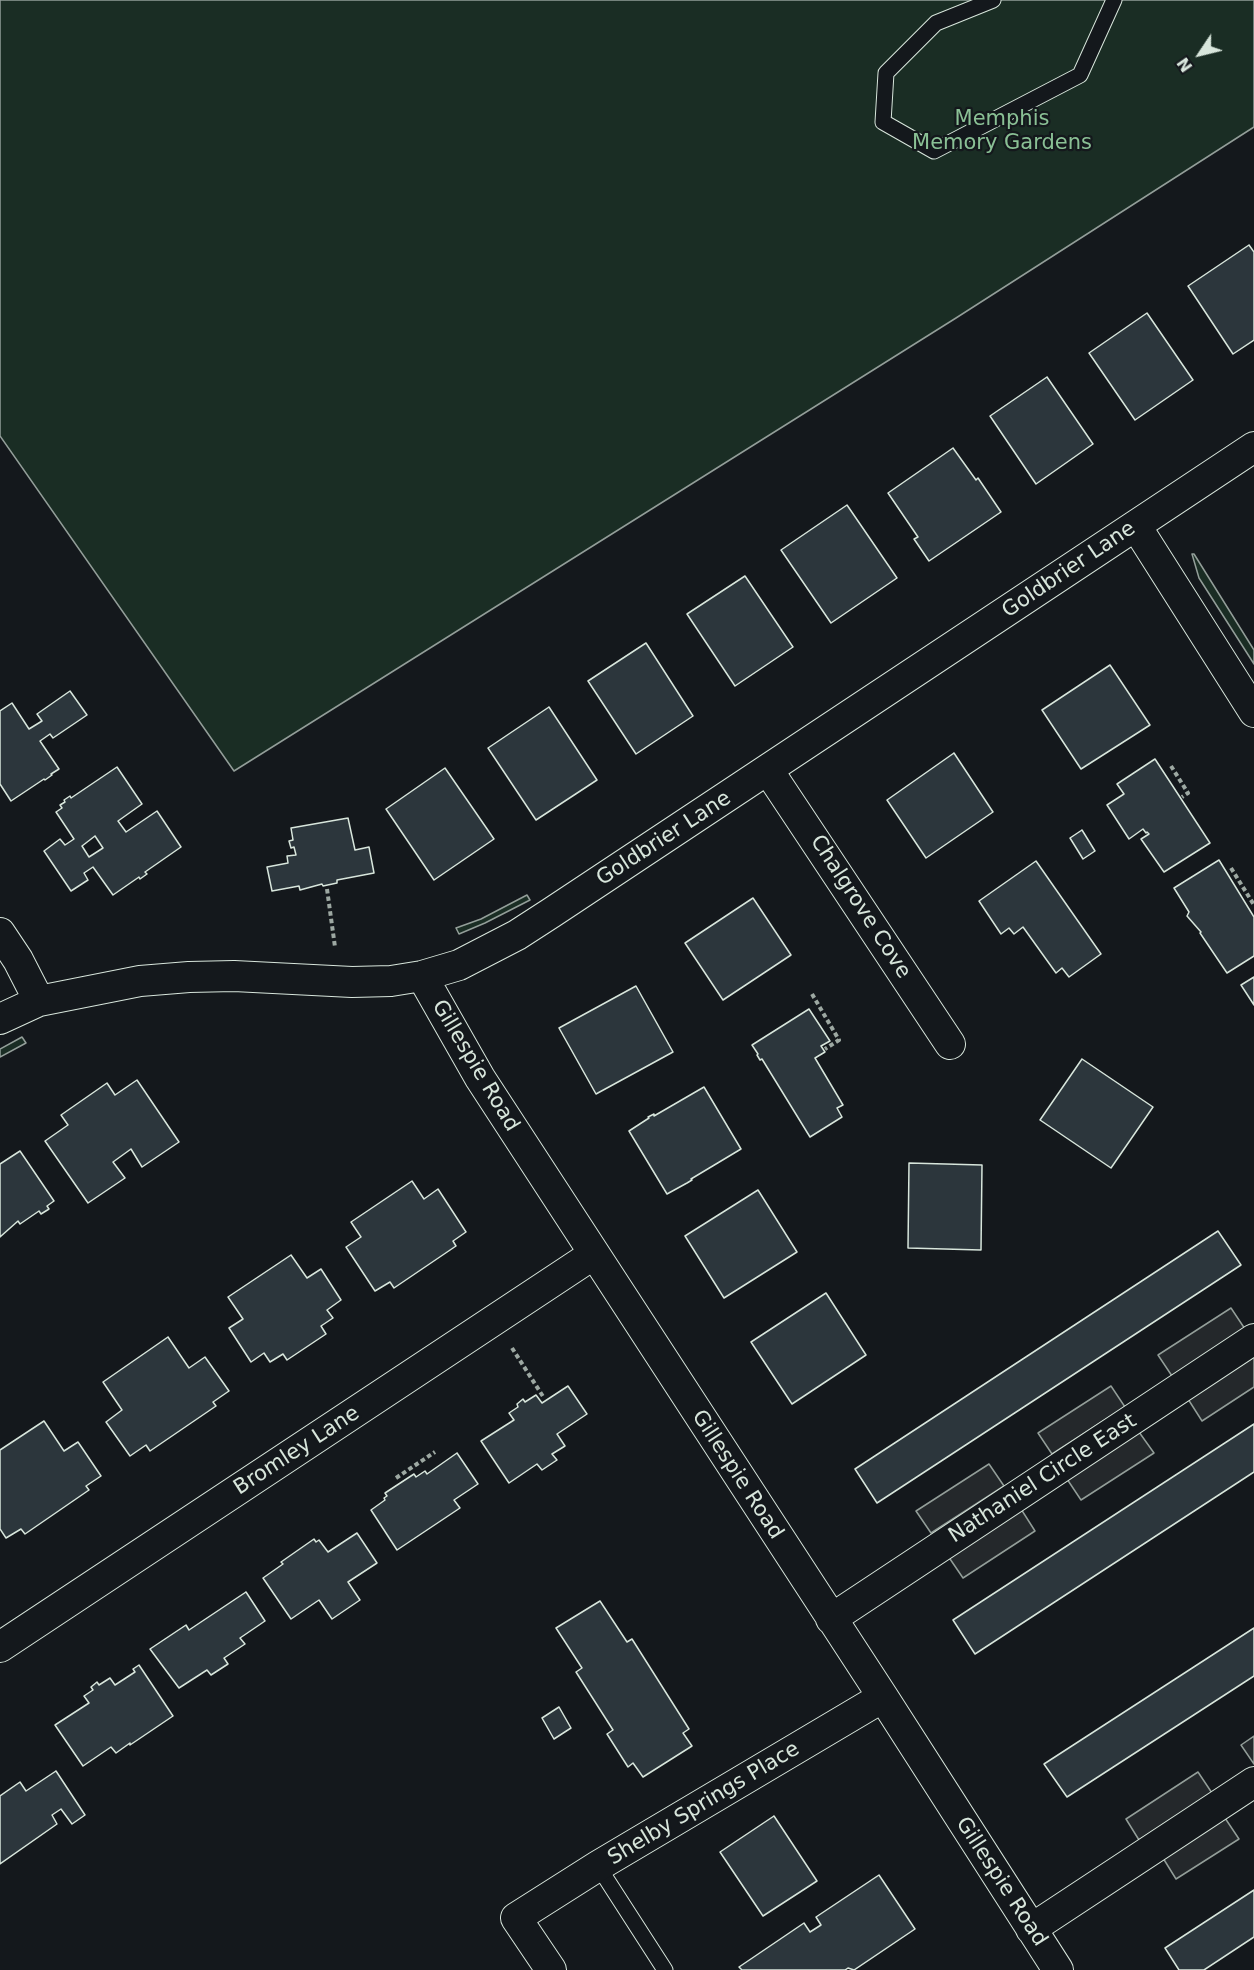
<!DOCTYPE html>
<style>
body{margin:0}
#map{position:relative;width:1254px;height:1970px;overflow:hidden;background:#14181c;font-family:"DejaVu Sans",sans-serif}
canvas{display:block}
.north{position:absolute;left:1170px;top:24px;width:60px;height:60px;-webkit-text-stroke:4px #14181c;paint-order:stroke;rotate:235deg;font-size:16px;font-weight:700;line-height:24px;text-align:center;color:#d8e6dc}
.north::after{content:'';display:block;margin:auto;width:21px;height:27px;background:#d8e6dc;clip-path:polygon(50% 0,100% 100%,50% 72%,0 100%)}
</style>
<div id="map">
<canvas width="1254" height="1970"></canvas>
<div class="north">N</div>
</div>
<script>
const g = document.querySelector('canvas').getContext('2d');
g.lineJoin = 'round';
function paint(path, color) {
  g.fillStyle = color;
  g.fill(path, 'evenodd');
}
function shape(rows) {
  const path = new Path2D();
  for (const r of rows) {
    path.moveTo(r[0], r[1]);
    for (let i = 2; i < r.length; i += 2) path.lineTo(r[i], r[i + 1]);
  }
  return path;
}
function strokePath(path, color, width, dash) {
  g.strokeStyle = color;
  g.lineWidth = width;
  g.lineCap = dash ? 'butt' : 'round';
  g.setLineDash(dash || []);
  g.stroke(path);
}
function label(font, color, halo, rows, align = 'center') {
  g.font = font + ' "DejaVu Sans",sans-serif';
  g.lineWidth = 4.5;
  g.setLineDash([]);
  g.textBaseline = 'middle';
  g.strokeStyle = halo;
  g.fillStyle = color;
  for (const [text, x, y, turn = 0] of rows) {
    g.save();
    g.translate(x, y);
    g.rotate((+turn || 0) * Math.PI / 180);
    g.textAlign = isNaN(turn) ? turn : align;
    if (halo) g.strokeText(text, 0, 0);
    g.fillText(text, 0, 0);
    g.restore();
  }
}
const green = shape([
 [0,0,1254,0,1254,127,956,318,234,771,0,436,0,0],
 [1192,554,1194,554,1254,650,1254,664,1199,578,1192,554],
 [527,895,530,900,485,923,459,934,456,928,481,919,527,895],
 [22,1037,26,1043,0,1057,0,1049,22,1037]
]);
paint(green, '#1a2d24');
strokePath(green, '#939e99', 1.5);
const parking = shape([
 [1231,1308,1245,1329,1172,1376,1158,1355,1231,1308],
 [1254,1357,1254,1387,1202,1421,1188,1399,1254,1357],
 [1111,1386,1125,1407,1052,1454,1038,1433,1111,1386],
 [1139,1432,1154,1453,1081,1500,1067,1479,1139,1432],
 [989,1464,1004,1486,931,1533,916,1511,989,1464],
 [1021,1509,1035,1531,963,1578,948,1556,1021,1509],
 [1254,1736,1254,1764,1241,1745,1254,1736],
 [1198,1772,1212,1793,1139,1840,1126,1819,1198,1772],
 [1225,1818,1239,1839,1176,1879,1163,1858,1225,1818]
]);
paint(parking, '#24282b');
strokePath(parking, '#939e99', 1.5);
const building = shape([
 [1249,245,1254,252,1254,340,1233,354,1188,286,1249,245],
 [1147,313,1193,380,1135,420,1089,353,1147,313],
 [1047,377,1093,444,1036,484,990,416,1047,377],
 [953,448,976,480,978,478,1001,512,929,561,914,539,918,537,888,493,953,448],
 [847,505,897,578,831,623,781,550,847,505],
 [745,576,793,647,735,686,687,614,745,576],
 [646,643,693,716,636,754,588,681,646,643],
 [1110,665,1150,725,1081,769,1042,710,1110,665],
 [70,691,87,715,53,738,50,734,40,741,59,769,51,774,52,775,45,780,44,779,11,801,0,784,0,711,12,703,29,729,42,721,37,714,70,691],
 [549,707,597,780,536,820,488,748,549,707],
 [954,753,993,812,926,858,887,800,954,753],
 [1155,759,1210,843,1164,872,1141,839,1149,834,1147,832,1146,833,1143,829,1129,839,1107,805,1124,794,1117,784,1155,759],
 [117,767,142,804,118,821,126,832,157,811,181,847,145,872,147,874,140,879,139,877,113,895,93,867,84,873,88,880,71,891,44,851,60,839,65,845,74,839,56,812,62,808,60,805,65,802,64,800,70,796,71,798,117,767],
 [95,836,103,848,89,857,82,846,95,836],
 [445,768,494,839,434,880,386,809,445,768],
 [348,818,355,850,369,847,374,873,337,880,337,883,323,886,322,884,300,890,299,886,272,891,267,867,288,863,287,856,296,855,294,847,291,848,289,841,293,840,291,828,348,818],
 [1082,830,1095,851,1083,859,1070,838,1082,830],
 [1219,860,1254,917,1254,956,1227,973,1200,933,1201,932,1187,916,1189,912,1174,888,1219,860],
 [1036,861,1101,954,1069,977,1062,968,1056,973,1023,927,1014,934,1009,928,1001,934,979,901,1036,861],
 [753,898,791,955,723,1000,685,943,753,898],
 [1254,977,1254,1005,1241,985,1254,977],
 [636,986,673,1052,596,1094,559,1028,636,986],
 [809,1009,830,1041,821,1046,825,1052,815,1058,843,1105,837,1108,842,1117,810,1137,762,1059,760,1060,757,1055,758,1054,752,1045,809,1009],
 [1082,1059,1153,1107,1111,1168,1040,1120,1082,1059],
 [137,1080,179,1142,142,1167,131,1149,113,1162,125,1178,88,1203,45,1141,68,1125,61,1115,107,1083,115,1095,137,1080],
 [704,1087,741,1149,691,1179,692,1180,687,1183,667,1194,629,1131,649,1118,648,1117,654,1114,654,1116,704,1087],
 [20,1151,54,1201,47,1206,49,1209,41,1214,39,1211,20,1224,18,1221,0,1237,0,1164,20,1151],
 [909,1163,982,1165,981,1250,908,1248,909,1163],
 [412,1181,424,1199,438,1189,466,1232,453,1241,456,1246,394,1288,390,1282,375,1291,346,1247,361,1237,351,1222,412,1181],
 [758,1190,797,1252,724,1298,685,1236,758,1190],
 [1218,1231,1241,1265,877,1503,855,1469,1218,1231],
 [291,1255,307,1278,321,1269,341,1300,327,1310,333,1318,321,1326,326,1334,287,1360,283,1354,270,1362,264,1353,251,1362,229,1328,243,1319,228,1297,291,1255],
 [826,1293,866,1355,792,1404,751,1342,826,1293],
 [168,1337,189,1368,205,1357,229,1391,213,1402,216,1406,150,1451,146,1445,130,1456,106,1422,122,1410,103,1382,168,1337],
 [568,1386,587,1414,557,1434,565,1446,552,1454,557,1460,542,1470,537,1464,509,1483,481,1441,514,1420,509,1413,518,1407,517,1404,523,1399,525,1402,536,1395,542,1403,568,1386],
 [44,1421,64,1451,78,1442,101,1476,86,1486,89,1490,25,1534,21,1529,6,1538,0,1529,0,1450,44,1421],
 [1254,1424,1254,1472,975,1654,953,1620,1254,1424],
 [457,1453,478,1484,454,1500,460,1508,397,1550,371,1510,385,1500,384,1498,387,1496,385,1493,414,1474,416,1477,425,1471,427,1474,457,1453],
 [357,1533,377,1563,348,1582,360,1600,332,1619,319,1600,291,1619,263,1578,283,1564,281,1562,314,1539,316,1542,319,1540,328,1552,357,1533],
 [246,1592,265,1621,240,1638,245,1644,224,1658,228,1664,211,1675,207,1670,179,1688,150,1649,186,1625,189,1630,246,1592],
 [600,1601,627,1642,632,1639,689,1729,683,1733,692,1746,643,1777,633,1763,628,1767,607,1734,613,1730,576,1672,582,1668,556,1628,600,1601],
 [1254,1628,1254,1676,1067,1797,1044,1764,1254,1628],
 [139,1665,173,1716,130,1745,130,1743,116,1753,111,1747,83,1766,55,1725,89,1703,84,1696,93,1690,91,1687,97,1682,99,1685,110,1678,115,1685,135,1672,133,1669,139,1665],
 [559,1707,571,1728,554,1739,542,1718,559,1707],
 [56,1771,85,1815,72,1824,61,1809,52,1815,57,1824,0,1864,0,1796,20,1782,26,1791,56,1771],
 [774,1816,817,1881,763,1916,720,1852,774,1816],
 [879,1875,915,1929,854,1970,848,1968,845,1970,742,1970,739,1967,804,1923,810,1932,821,1925,816,1917,879,1875],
 [1254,1890,1254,1937,1204,1970,1179,1970,1165,1948,1254,1890]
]);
paint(building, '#2c363c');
strokePath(building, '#d8e6dc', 1.5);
const lane = shape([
 [993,0,936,23,886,73,883,122,934,151,1080,75,1114,0],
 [598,1866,665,1970]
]);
const street = shape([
 [1136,526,1254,712],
 [768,770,950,1044],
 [0,933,18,960,39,1001],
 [422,976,480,1078,883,1697,1058,1970],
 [0,1019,39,1001,140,981,189,977,234,976,352,982,391,981,422,976,459,965,517,935,551,913,1254,447],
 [831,1619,1254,1339],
 [0,1647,594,1254],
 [1031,1929,1254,1782],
 [551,1970,516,1918,598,1866,883,1697]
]);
strokePath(lane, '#d8e6dc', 17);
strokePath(street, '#d8e6dc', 32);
strokePath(shape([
 [1171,766,1188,793,1182,797],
 [1231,868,1254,905],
 [327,889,335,947],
 [812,994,839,1040,825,1049],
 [512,1348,544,1398],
 [396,1478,435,1452]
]), '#9da8a2', 4, [4.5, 3]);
strokePath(lane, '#14181c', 15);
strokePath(street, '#14181c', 30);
label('21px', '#8ac095', '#14181c', [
 ["Memphis",1002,120],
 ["Memory Gardens",1002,144]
]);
label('21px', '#d8e6dc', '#14181c', [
 ["Goldbrier Lane",1069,570,-34],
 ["Goldbrier Lane",664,839,-33],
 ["Chalgrove Cove",860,907,57],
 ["Gillespie Road",475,1066,59],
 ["Bromley Lane",297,1451,-33],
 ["Gillespie Road",737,1475,57],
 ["Nathaniel Circle East",1043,1479,-33],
 ["Shelby Springs Place",704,1804,-31],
 ["Gillespie Road",1001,1882,57]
]);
</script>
